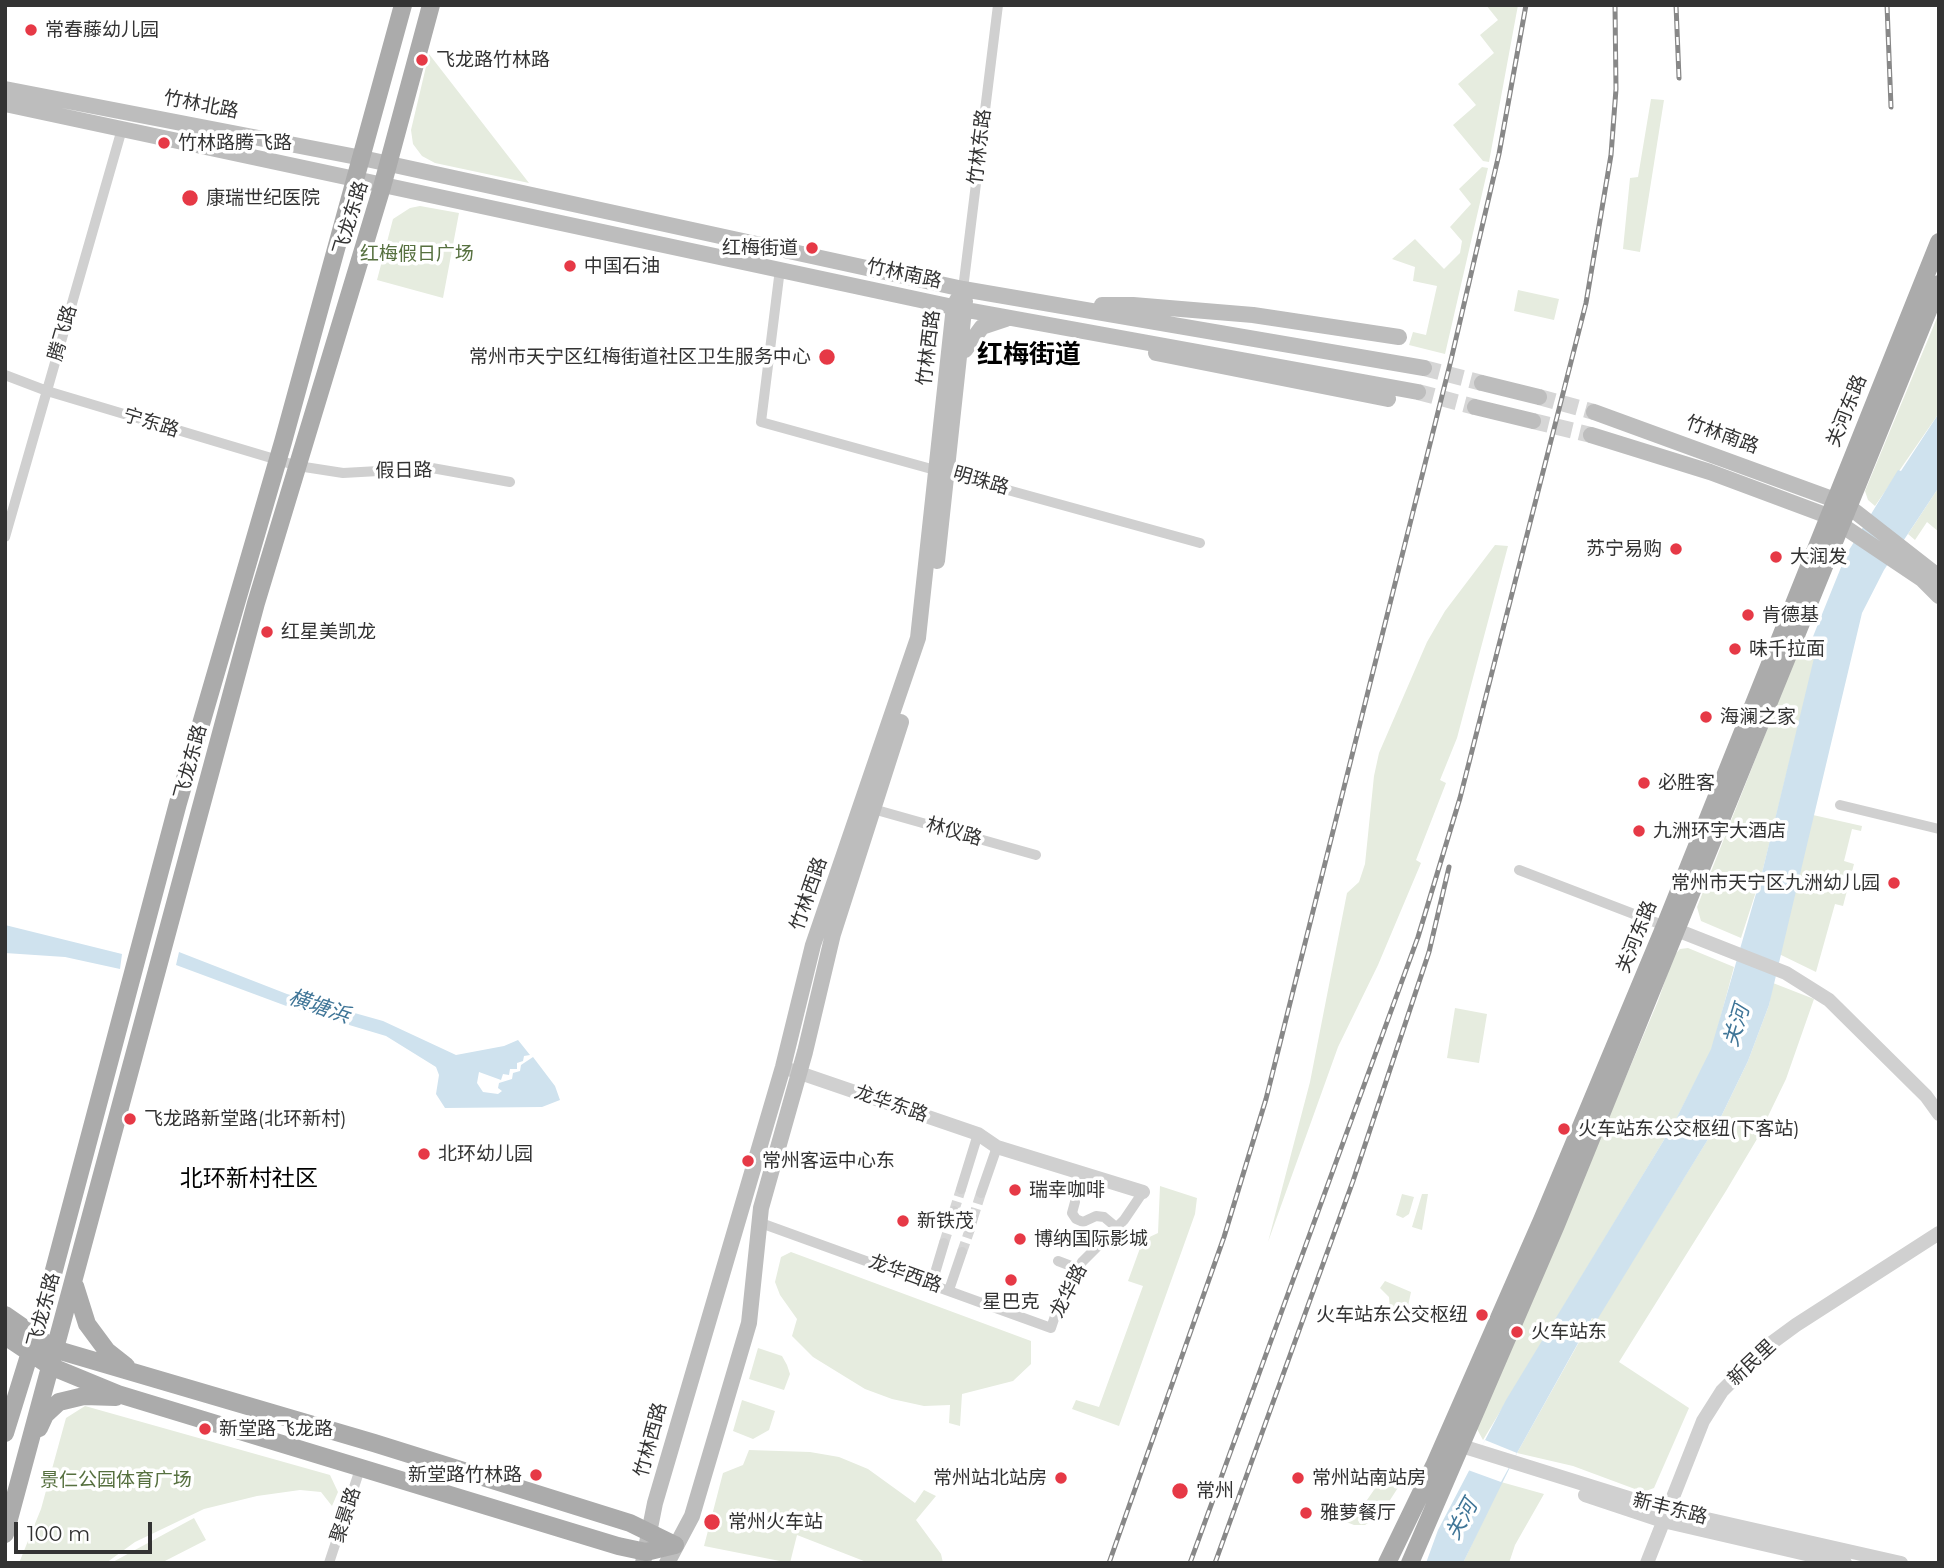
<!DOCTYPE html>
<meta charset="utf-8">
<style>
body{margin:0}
#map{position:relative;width:1944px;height:1568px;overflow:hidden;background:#fff;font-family:Montserrat,sans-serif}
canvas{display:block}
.frame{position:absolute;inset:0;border:7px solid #333;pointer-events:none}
.scale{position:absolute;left:14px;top:1522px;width:138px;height:32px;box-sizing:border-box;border:4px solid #333;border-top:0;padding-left:9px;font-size:21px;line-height:24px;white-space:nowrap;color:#333;-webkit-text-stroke:5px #fff;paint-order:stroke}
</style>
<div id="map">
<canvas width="1944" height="1568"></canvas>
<div class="frame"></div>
<div class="scale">100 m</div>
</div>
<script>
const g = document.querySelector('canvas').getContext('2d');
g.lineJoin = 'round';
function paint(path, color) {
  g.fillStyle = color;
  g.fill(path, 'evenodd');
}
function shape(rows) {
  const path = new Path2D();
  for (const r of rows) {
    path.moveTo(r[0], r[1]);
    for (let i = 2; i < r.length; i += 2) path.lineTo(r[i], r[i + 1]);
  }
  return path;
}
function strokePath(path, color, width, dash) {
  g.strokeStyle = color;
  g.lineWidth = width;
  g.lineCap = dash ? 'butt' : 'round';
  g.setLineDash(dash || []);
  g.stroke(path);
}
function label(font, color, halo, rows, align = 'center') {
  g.font = font + ' Montserrat,"Noto Sans SC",sans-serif';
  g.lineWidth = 7;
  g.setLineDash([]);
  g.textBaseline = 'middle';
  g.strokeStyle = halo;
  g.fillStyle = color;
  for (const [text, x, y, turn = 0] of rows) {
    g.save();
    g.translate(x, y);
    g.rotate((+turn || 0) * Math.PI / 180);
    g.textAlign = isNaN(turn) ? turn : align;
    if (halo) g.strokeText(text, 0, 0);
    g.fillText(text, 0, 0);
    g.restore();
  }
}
paint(shape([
 [1486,5,1518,5,1489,162,1483,161,1453,125,1476,105,1458,84,1494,53,1480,35,1498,20],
 [429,54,529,183,435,163,422,156,413,144,411,130],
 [1651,99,1664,100,1640,252,1623,249,1630,178,1638,177],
 [1482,167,1488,168,1445,354,1409,345,1413,332,1426,335,1437,286,1413,281,1415,267,1392,259,1415,239,1444,269,1460,253,1462,241,1450,227,1471,204,1459,189],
 [420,206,459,213,443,298,377,280,393,219,410,208],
 [1518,290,1559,299,1554,320,1514,311],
 [1939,313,1939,413,1875,506,1868,500,1865,491],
 [1939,487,1939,532,1927,522,1915,540,1908,534],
 [1495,545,1508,546,1457,738,1440,780,1446,783,1416,860,1421,863,1378,965,1338,1047,1268,1242,1310,1082,1347,893,1359,882,1365,864,1374,776,1379,753,1427,642,1445,611],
 [1804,636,1812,639,1815,658,1762,873,1741,938,1701,921,1697,907],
 [1813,815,1862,826,1861,831,1852,829,1844,861,1854,864,1843,906,1835,904,1816,972,1779,954],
 [1688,948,1734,967,1712,1049,1673,1125,1483,1440,1477,1429,1658,1001,1674,955,1680,949],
 [1773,983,1814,999,1786,1079,1757,1139,1726,1191,1619,1362,1689,1408,1654,1488,1643,1492,1573,1466,1517,1453,1593,1317,1596,1320,1718,1123,1748,1061,1769,1005],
 [1455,1008,1487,1014,1479,1063,1447,1058],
 [1160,1186,1197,1198,1195,1214,1119,1426,1072,1409,1076,1400,1099,1407,1143,1286,1128,1281,1143,1240,1158,1233],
 [1402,1194,1414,1197,1409,1214,1403,1218,1396,1215],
 [1422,1194,1428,1194,1422,1230,1412,1227],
 [791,1252,1031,1341,1031,1364,1013,1381,962,1394,960,1426,949,1423,950,1405,924,1406,892,1399,865,1389,813,1357,792,1336,797,1319,780,1295,775,1282,781,1257],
 [1385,1281,1411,1292,1407,1311,1403,1313,1390,1309,1389,1297,1380,1288],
 [758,1348,782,1356,787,1365,790,1374,784,1390,749,1379],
 [742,1400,775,1411,769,1430,753,1439,733,1431],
 [85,1406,330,1475,338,1492,332,1506,321,1492,300,1490,257,1496,204,1509,135,1542,106,1563,19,1563,41,1509,66,1418],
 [749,1450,810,1452,839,1457,868,1469,915,1503,924,1490,936,1496,916,1520,941,1554,943,1563,869,1563,797,1535,790,1563,704,1546,723,1473,743,1465],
 [1385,1474,1401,1483,1381,1514,1365,1525,1354,1525,1336,1518,1343,1500,1353,1504,1367,1500],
 [1501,1482,1544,1494,1515,1545,1509,1563,1463,1563],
 [194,1518,206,1540,161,1563,111,1563]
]), '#e6ecdf');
paint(shape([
 [1939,413,1939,487,1884,570,1862,613,1769,1005,1748,1061,1718,1123,1597,1320,1592,1318,1517,1453,1463,1563,1426,1563,1438,1530,1506,1400,1673,1125,1711,1049,1762,873,1814,658,1812,639,1846,555,1898,470,1901,471],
 [5,925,122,954,120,969,65,957,5,953],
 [179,952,287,994,383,1021,456,1055,504,1046,518,1040,530,1055,524,1056,523,1061,517,1063,517,1069,510,1069,509,1075,503,1074,501,1080,479,1072,477,1083,483,1092,498,1094,502,1091,498,1088,499,1083,512,1079,513,1073,520,1071,521,1065,533,1057,555,1086,560,1100,542,1107,445,1108,436,1094,439,1075,436,1067,386,1036,289,1007,176,965]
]), '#cfe2ee');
paint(shape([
 [1485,1440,1517,1453,1501,1482,1468,1470]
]), '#fff');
strokePath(shape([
 [954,1211,961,1189],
 [973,1218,981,1193],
 [944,1243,950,1224],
 [962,1252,970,1229]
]), '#d6d6d6', 10, [10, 5]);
strokePath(shape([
 [1424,368,1482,383],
 [1418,392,1475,407],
 [1539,397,1594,412],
 [1533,421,1591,435]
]), '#d6d6d6', 16, [16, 8]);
strokePath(shape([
 [780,269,761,422,1200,543],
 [963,289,998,5],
 [5,375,47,391,298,466,343,473,432,468,510,482],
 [5,537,122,129],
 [1840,805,1939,829],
 [873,809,1036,855],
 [1519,870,1665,926],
 [961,1189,978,1134],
 [981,1193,997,1147],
 [1075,1202,1072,1213,1076,1219,1083,1222,1096,1216,1104,1217,1116,1227],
 [758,1222,1051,1328,1058,1307,1082,1262,1124,1220,1143,1192],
 [950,1224,954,1211],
 [970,1229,973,1218],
 [1058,1261,1079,1269],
 [932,1283,944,1243],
 [949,1290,962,1252],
 [329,1563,361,1466]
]), '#d0d0d0', 10);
strokePath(shape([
 [1669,927,1786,973,1829,1000,1926,1096,1939,1114],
 [791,1070,978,1134,997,1147,1143,1192],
 [1452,1443,1667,1510,1901,1563],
 [1585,1495,1663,1521,1845,1563],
 [1647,1563,1703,1421,1722,1391,1766,1347,1796,1325,1939,1233]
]), '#d0d0d0', 14);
strokePath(shape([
 [5,89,362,158,963,289,1424,368],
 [5,104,967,310,1418,392],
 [1102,305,1133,305,1253,315,1399,337],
 [965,350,982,327,1006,319],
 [1156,353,1388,399],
 [1482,383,1539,397],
 [1475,407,1533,421],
 [1594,412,1835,500,1848,506,1939,577],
 [1591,435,1710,472,1828,516,1922,579,1939,596],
 [937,561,965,301],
 [643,1563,655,1503,783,1067,813,945,918,638,954,306,959,297],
 [667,1563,692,1516,749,1323,761,1208,805,1052,833,934,901,722]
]), '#bdbdbd', 16);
strokePath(shape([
 [75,1286,87,1324,107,1351,126,1366],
 [5,1315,54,1349,374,1443,630,1523,675,1545],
 [5,1336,50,1366,118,1394,618,1546,646,1552,675,1545],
 [39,1428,45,1415,59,1402,84,1396,116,1397],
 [5,1433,45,1304,178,803,283,442,403,5],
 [5,1534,256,603,382,187,431,5],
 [1387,1563,1434,1466,1542,1220,1665,926,1939,242],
 [1410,1563,1556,1225,1939,284]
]), '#ababab', 18);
const rail = shape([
 [1676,5,1679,78],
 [1887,5,1891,107],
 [1109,1563,1224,1237,1266,1099,1451,360,1499,154,1526,5],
 [1190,1563,1418,937,1460,798,1586,303,1611,155,1616,89,1615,5],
 [1215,1563,1353,1181,1429,952,1449,867]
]);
strokePath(rail, '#888', 5);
strokePath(rail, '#fff', 2.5, [8]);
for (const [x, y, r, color] of [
 [31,30,7,"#e63946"],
 [422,60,7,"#e63946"],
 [164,143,7,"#e63946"],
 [190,198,9,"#e63946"],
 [812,248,7,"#e63946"],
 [570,266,7,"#e63946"],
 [827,357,9,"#e63946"],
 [1676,549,7,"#e63946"],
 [1776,557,7,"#e63946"],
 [1748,615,7,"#e63946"],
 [267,632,7,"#e63946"],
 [1735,649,7,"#e63946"],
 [1706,717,7,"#e63946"],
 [1644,783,7,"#e63946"],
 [1639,831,7,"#e63946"],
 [1894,883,7,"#e63946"],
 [130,1119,7,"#e63946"],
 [1564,1129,7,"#e63946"],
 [424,1154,7,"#e63946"],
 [748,1161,7,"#e63946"],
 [1015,1190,7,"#e63946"],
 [903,1221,7,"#e63946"],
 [1020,1239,7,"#e63946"],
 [1011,1280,7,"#e63946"],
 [1482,1315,7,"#e63946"],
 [1517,1332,7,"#e63946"],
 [205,1429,7,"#e63946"],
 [536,1475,7,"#e63946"],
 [1061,1478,7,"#e63946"],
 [1298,1478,7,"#e63946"],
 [1180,1491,9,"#e63946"],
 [1306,1513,7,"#e63946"],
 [712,1522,9,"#e63946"]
]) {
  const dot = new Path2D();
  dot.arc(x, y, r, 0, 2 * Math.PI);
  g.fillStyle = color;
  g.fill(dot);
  strokePath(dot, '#fff', 2.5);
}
label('19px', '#333', '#fff', [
 ["常春藤幼儿园",45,30],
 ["飞龙路竹林路",436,60],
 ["竹林路腾飞路",178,143],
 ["康瑞世纪医院",206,198],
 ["红梅街道",798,248,"right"],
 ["中国石油",584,266],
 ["常州市天宁区红梅街道社区卫生服务中心",811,357,"right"],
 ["苏宁易购",1662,549,"right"],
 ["大润发",1790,557],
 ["肯德基",1762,615],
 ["红星美凯龙",281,632],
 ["味千拉面",1749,649],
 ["海澜之家",1720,717],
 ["必胜客",1658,783],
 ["九洲环宇大酒店",1653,831],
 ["常州市天宁区九洲幼儿园",1880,883,"right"],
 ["飞龙路新堂路(北环新村)",144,1119],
 ["火车站东公交枢纽(下客站)",1578,1129],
 ["北环幼儿园",438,1154],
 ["常州客运中心东",762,1161],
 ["瑞幸咖啡",1029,1190],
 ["新铁茂",917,1221],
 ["博纳国际影城",1034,1239],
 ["星巴克",1011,1302,"center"],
 ["火车站东公交枢纽",1468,1315,"right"],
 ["火车站东",1531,1332],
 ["新堂路飞龙路",219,1429],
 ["新堂路竹林路",522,1475,"right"],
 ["常州站北站房",1047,1478,"right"],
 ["常州站南站房",1312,1478],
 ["常州",1196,1491],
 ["雅萝餐厅",1320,1513],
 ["常州火车站",728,1522]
], 'left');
label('19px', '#333', '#fff', [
 ["竹林北路",201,105,11],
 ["竹林东路",980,147,-83],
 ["飞龙东路",351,218,-73],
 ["竹林南路",904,274,12],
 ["腾飞路",63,333,-74],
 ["竹林西路",929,348,-83],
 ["关河东路",1847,411,-68],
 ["宁东路",151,423,17],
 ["竹林南路",1722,435,20],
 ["假日路",404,471,-1],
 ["明珠路",981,481,16],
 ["飞龙东路",191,762,-75],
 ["林仪路",954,832,16],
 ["竹林西路",809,894,-71],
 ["关河东路",1637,937,-68],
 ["龙华东路",891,1104,19],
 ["龙华西路",905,1274,20],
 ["龙华路",1069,1291,-63],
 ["飞龙东路",44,1310,-75],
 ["新民里",1752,1363,-43],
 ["竹林西路",651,1440,-75],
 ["新丰东路",1670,1509,14],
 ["聚景路",346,1515,-72]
]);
label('19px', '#56703f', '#fff', [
 ["红梅假日广场",417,254],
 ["景仁公园体育广场",116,1480]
]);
label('italic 21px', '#3f7597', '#fff', [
 ["横塘浜",319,1007,19],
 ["关河",1737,1026,-73],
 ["关河",1462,1520,-61]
]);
label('23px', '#000', '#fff', [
 ["北环新村社区",249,1179]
]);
label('bold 26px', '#000', '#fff', [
 ["红梅街道",1029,355]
]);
</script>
